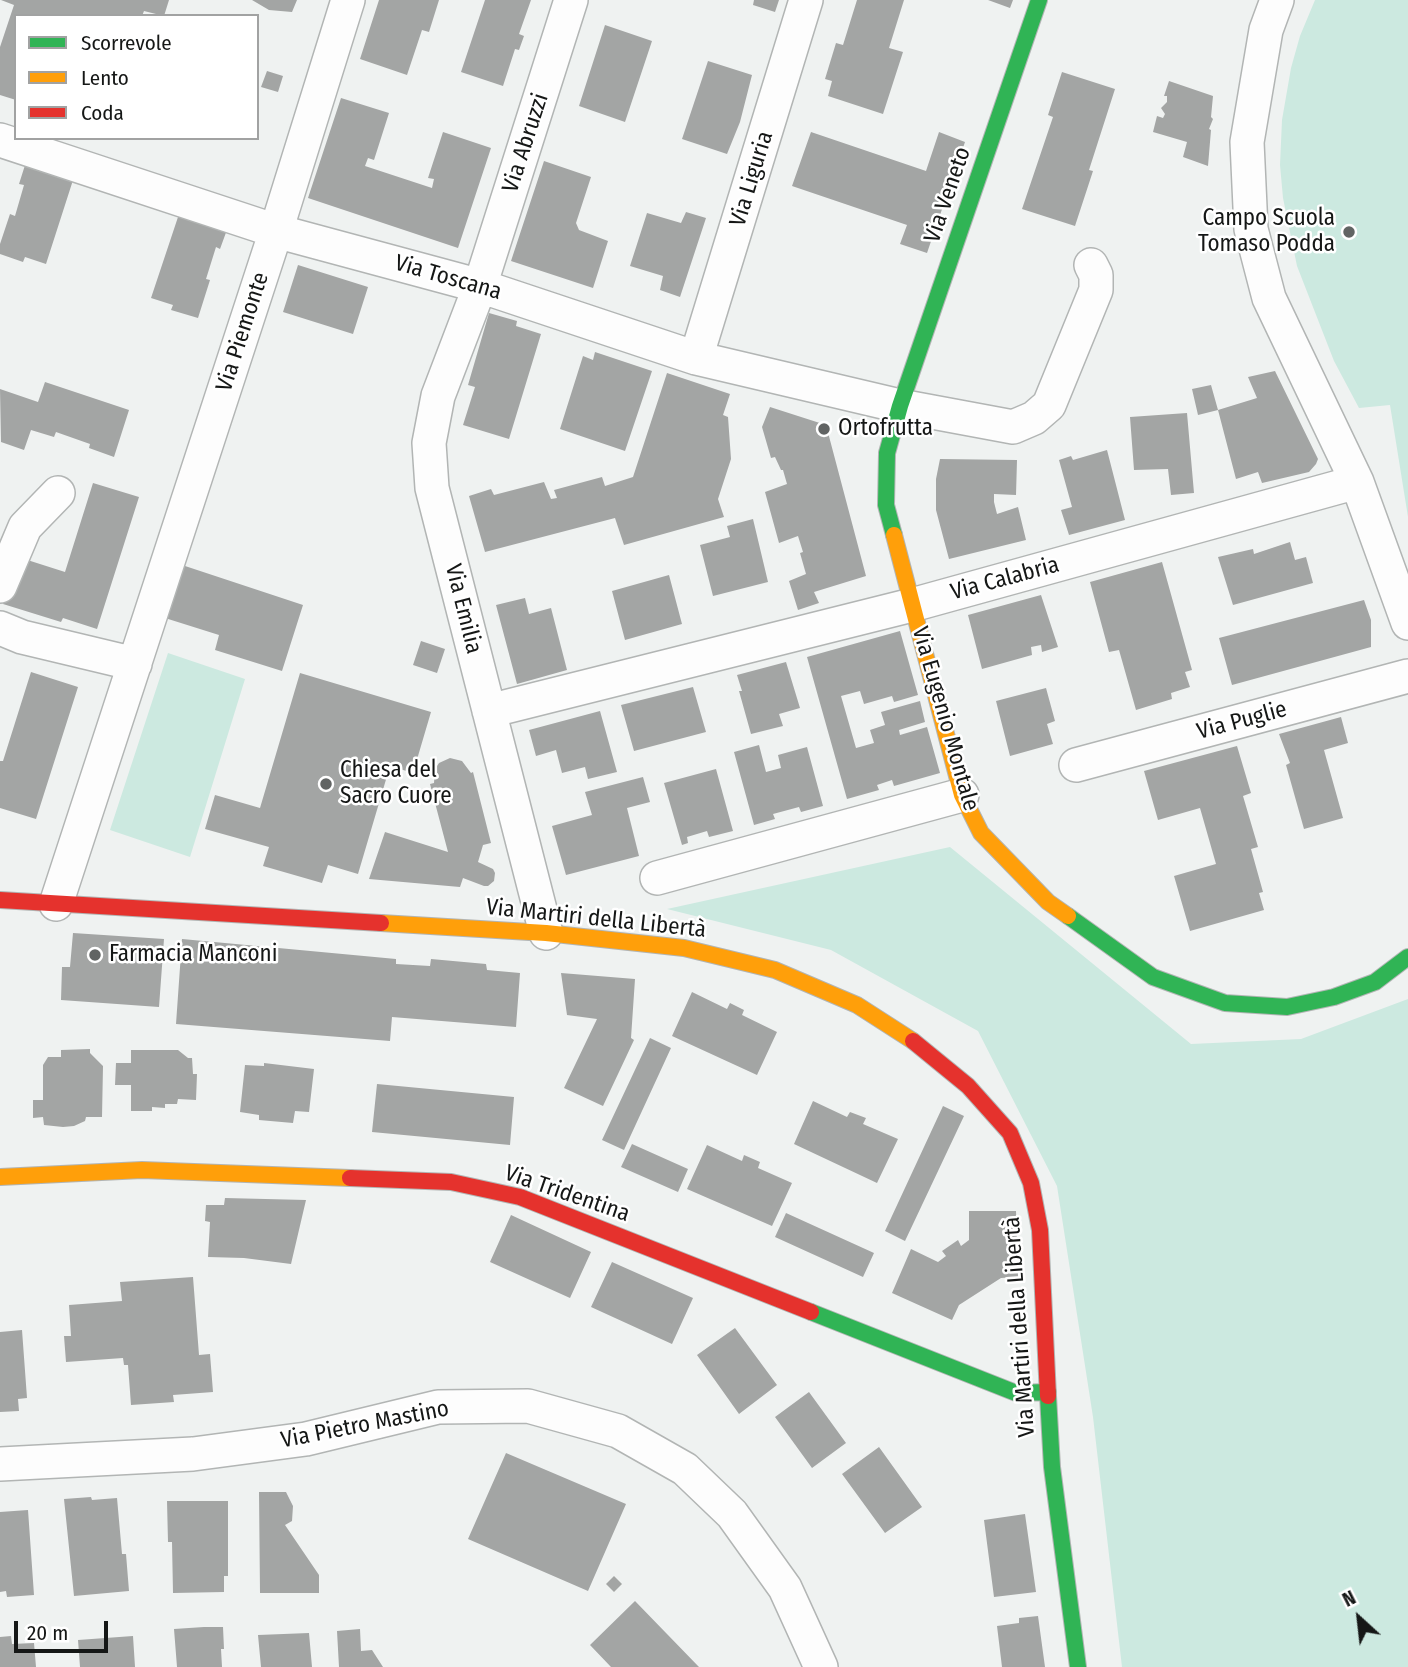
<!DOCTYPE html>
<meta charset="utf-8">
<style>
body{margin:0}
#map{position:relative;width:1408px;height:1667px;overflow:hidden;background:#eff2f1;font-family:"Fira Sans Condensed",sans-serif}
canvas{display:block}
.legend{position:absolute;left:14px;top:14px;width:245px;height:126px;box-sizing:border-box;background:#fff;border:2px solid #a1a2a2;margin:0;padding:9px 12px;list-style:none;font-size:21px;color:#151716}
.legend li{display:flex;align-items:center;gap:14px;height:35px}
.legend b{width:35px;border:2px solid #a1a2a2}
.north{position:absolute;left:1324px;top:1583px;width:70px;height:70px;-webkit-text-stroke:5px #fff;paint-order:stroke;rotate:333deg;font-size:19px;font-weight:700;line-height:28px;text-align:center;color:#151716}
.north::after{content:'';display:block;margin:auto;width:24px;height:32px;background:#151716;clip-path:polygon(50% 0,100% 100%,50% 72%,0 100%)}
.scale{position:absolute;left:14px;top:1621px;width:94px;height:32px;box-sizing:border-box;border:4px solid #151716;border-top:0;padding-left:9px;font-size:21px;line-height:24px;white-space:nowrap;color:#151716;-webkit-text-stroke:5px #fff;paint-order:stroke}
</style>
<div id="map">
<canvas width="1408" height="1667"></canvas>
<ul class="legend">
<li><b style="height:9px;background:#30b455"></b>Scorrevole</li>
<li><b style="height:9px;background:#ff9f0a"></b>Lento</li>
<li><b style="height:9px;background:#e5322d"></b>Coda</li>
</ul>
<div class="north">N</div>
<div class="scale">20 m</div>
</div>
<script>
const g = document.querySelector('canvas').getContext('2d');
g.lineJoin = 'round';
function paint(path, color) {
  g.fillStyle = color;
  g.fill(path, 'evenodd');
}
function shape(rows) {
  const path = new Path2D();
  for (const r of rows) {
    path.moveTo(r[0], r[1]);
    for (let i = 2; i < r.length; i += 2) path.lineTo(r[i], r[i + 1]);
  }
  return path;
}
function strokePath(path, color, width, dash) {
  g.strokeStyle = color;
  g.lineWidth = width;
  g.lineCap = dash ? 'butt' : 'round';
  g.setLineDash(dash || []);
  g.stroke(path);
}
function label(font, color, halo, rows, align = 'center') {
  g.font = font + ' "Fira Sans Condensed",sans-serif';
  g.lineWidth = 5;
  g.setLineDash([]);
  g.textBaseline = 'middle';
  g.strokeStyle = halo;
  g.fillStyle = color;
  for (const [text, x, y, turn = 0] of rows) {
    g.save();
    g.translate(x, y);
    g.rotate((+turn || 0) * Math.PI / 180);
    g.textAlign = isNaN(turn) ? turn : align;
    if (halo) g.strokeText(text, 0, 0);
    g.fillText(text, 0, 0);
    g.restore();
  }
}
paint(shape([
 [1315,0,1408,0,1408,517,1390,405,1359,408,1334,361,1297,266,1283,198,1280,165,1282,120,1291,68,1300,36],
 [168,653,245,679,190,857,110,830],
 [950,847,1191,1044,1301,1039,1408,999,1408,1667,1122,1667,1093,1417,1057,1186,978,1031,831,950,667,909]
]), '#cce9e0');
paint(shape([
 [1,0,169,0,164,16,144,11,142,16,16,16,16,100,0,95,0,47,14,5],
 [252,0,297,0,292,12,269,10],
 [379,0,439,0,429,32,422,30,407,75,360,59],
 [485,0,531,0,519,34,524,36,519,50,515,49,503,86,461,72],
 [754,0,779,0,775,12,753,5],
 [857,0,904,0,889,48,903,52,883,114,828,96,832,81,825,79,836,43,843,45],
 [988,0,1013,0,1010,8],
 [605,25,652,41,625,122,579,106],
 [708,61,752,75,740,122,727,154,682,139],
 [267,71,283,76,278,92,261,87],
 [1062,72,1115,89,1089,170,1093,171,1075,226,1022,209,1053,117,1048,115],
 [1169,81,1213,96,1211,117,1213,119,1209,129,1211,130,1208,166,1183,157,1187,142,1153,132,1157,116,1163,118,1165,114,1161,108,1167,102,1167,96,1164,96],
 [341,98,389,113,374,160,368,158,365,166,432,188,434,179,428,178,443,132,491,148,458,248,308,198],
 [811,132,926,171,939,132,965,142,927,253,900,244,907,225,792,186],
 [544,161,591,177,576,223,579,230,608,241,593,288,511,261],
 [26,162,74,177,46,264,25,257,23,262,0,254,0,244,10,214,15,216,24,185,19,184],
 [180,211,228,227,220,249,216,247,206,279,210,280,198,318,171,310,173,305,151,298],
 [686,212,706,218,680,297,660,290,663,276,630,266,647,213,681,223],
 [298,265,368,287,353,334,283,312],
 [489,313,517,321,516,326,541,334,509,439,463,425,475,387,468,385],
 [595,352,652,371,625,451,560,429,583,356,593,360],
 [1275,371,1318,459,1316,464,1309,472,1262,483,1258,472,1236,479,1218,410,1257,398,1248,377],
 [667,373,730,394,723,415,728,417,731,459,718,499,724,517,624,545,615,518,485,552,469,496,491,489,494,495,544,482,551,499,557,498,554,490,602,477,605,486,633,477],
 [45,382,129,410,114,457,89,448,90,444,56,432,54,437,31,430,24,450,1,442,0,389,38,402],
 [1211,385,1218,410,1198,415,1192,389],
 [770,407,826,425,866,576,814,592,819,603,798,610,789,581,806,574,800,553,803,552,798,536,779,543,765,492,787,484,783,470,781,470,775,457,771,458,762,427],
 [1187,413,1194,493,1171,495,1168,469,1134,470,1130,417],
 [1107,450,1125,520,1069,535,1061,510,1072,507,1059,460,1071,456,1073,460],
 [940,459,1017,460,1016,495,994,494,994,502,997,514,1018,507,1026,540,949,559,936,510,936,479],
 [93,483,139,497,97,629,63,618,61,622,3,604,18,557,65,572],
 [753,519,768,582,713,596,700,545,730,537,727,526],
 [1290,542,1295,560,1306,557,1313,583,1233,605,1218,557,1253,549,1254,554],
 [1162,562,1192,670,1185,672,1190,687,1171,693,1172,699,1136,710,1119,650,1109,652,1090,582],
 [182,565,303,605,282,671,215,650,219,635,165,618],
 [669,575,682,624,625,640,612,591],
 [1041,595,1058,647,1042,652,1041,645,1031,647,1032,655,982,669,968,615],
 [525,598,529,614,551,608,567,670,517,684,496,605],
 [1364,600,1371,620,1371,647,1232,685,1219,638],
 [900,631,918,695,894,702,892,696,864,704,860,691,841,696,856,748,874,743,870,730,885,725,881,712,920,701,925,722,899,730,900,735,927,727,940,773,894,786,892,780,877,785,879,790,847,799,807,657],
 [421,641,445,649,437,673,413,665],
 [786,662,800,708,779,714,783,726,751,734,739,691,742,691,737,675],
 [31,672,78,687,36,819,0,808,0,761,3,761],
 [300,673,431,712,413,773,390,766,358,874,328,865,322,883,263,866,269,847,205,829,215,795,260,808],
 [693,687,706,732,634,751,621,705],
 [1046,688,1055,721,1047,724,1053,744,1010,756,996,701],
 [600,711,617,772,588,779,585,767,562,773,556,750,536,756,529,730],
 [1341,717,1348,743,1324,750,1343,818,1304,829,1286,765,1290,763,1279,734],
 [759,745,766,772,781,768,778,755,807,747,823,806,801,812,799,807,773,814,775,819,754,825,734,752],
 [1237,746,1251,793,1243,796,1258,847,1251,849,1263,892,1259,893,1264,910,1190,931,1174,876,1216,864,1200,808,1158,820,1144,771],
 [450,758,462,761,471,773,473,772,491,843,483,845,478,862,493,869,495,873,494,881,488,886,484,886,463,878,460,887,369,879,385,832,448,852,430,784,434,783,435,769,439,763],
 [716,769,733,831,709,837,707,831,687,837,688,843,682,845,664,783],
 [643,777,650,802,627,808,639,856,566,875,552,826,592,815,585,792],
 [73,933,164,939,159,1007,61,1000,62,967,70,967],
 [182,939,396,959,396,964,430,966,431,959,486,964,487,970,520,973,516,1027,392,1017,390,1041,176,1024],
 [561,973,635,979,631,1038,634,1040,603,1106,564,1088,597,1019,567,1015],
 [692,992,727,1009,730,1003,744,1010,742,1015,777,1032,757,1075,672,1036],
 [650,1038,671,1048,624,1150,602,1140],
 [90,1049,90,1053,103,1066,102,1117,86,1117,85,1121,74,1126,63,1127,44,1125,43,1117,33,1118,33,1100,43,1100,43,1065,48,1057,61,1057,61,1050],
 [131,1050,178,1050,188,1058,192,1058,193,1074,197,1074,196,1100,178,1099,177,1104,165,1104,165,1108,152,1107,152,1111,131,1111,131,1085,115,1085,116,1063,131,1063],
 [264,1063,314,1069,309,1112,295,1111,293,1123,259,1120,259,1115,240,1112,245,1065,264,1066],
 [377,1084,514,1097,510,1145,372,1132],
 [813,1101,847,1117,850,1112,866,1118,863,1124,898,1139,877,1183,794,1144],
 [943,1106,964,1116,905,1241,885,1231],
 [632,1144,688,1169,678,1192,621,1167],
 [707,1145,742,1161,744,1155,760,1162,758,1168,792,1183,772,1226,687,1189],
 [225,1198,306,1200,291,1264,244,1258,208,1257,210,1222,205,1221,206,1205,224,1205],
 [969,1211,1016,1211,1018,1277,1001,1278,959,1305,952,1320,892,1293,911,1249,938,1262,946,1256,942,1251,958,1240,961,1246,969,1240],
 [786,1213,874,1253,863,1277,775,1237],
 [511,1215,591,1252,570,1298,490,1262],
 [612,1262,693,1298,672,1344,591,1307],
 [193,1277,199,1355,210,1354,213,1392,173,1395,174,1402,131,1405,128,1365,124,1365,123,1358,66,1362,64,1336,71,1336,69,1305,122,1301,120,1282],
 [735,1328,777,1385,739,1414,697,1355],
 [22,1330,27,1398,18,1399,19,1411,0,1412,0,1332],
 [809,1392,846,1443,812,1468,775,1417],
 [879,1447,922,1507,885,1533,842,1474],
 [506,1453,626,1504,588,1591,468,1539],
 [259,1492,286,1492,293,1506,292,1521,285,1525,319,1575,319,1593,260,1593],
 [91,1497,92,1500,117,1498,122,1554,126,1554,129,1591,74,1596,64,1499],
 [167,1501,228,1501,228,1576,224,1576,224,1592,173,1593,172,1542,168,1542],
 [28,1510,34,1595,7,1597,6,1591,0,1592,0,1512],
 [1025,1514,1036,1592,994,1597,984,1520],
 [614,1576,622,1584,614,1592,606,1584],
 [635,1601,699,1667,611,1667,590,1645],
 [1038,1616,1045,1667,1002,1667,997,1626,1019,1623,1019,1618],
 [204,1627,223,1627,224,1649,221,1649,222,1667,177,1667,174,1629],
 [360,1629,361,1651,372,1650,383,1667,339,1667,337,1631],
 [309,1633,312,1667,261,1667,258,1635],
 [11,1636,12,1644,34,1643,36,1667,0,1667,0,1637],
 [133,1636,135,1667,80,1667,78,1640]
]), '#a3a5a4');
const street = shape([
 [1277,0,1266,30,1247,142,1251,229,1269,298,1357,482,1408,623],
 [0,140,276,231,480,286,696,358,900,406,1013,427,1034,418,1049,405,1096,290,1096,275,1091,265],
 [696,358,806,0],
 [0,586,25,527,58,493],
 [0,628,22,637,135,664],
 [489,711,912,605,1357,482],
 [1076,765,1408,676],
 [657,878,962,795],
 [56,904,276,231,348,0],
 [546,933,432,488,429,443,438,396,480,286,571,0],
 [0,1464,193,1454,306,1439,438,1407,528,1406,618,1431,685,1469,732,1514,785,1588,821,1667]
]);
const fast = shape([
 [894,535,886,505,887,453,900,406,1039,0],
 [1068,916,1153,977,1225,1003,1287,1007,1334,997,1375,982,1408,957],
 [811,1312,1016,1393,1048,1392],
 [1048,1396,1052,1467,1078,1667]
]);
const slow = shape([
 [894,535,962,795,981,833,1048,902,1068,916],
 [381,923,546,933,684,948,775,970,857,1005,913,1041],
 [0,1177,142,1170,350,1178]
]);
const jam = shape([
 [0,900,381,923],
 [913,1041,968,1086,1010,1133,1031,1183,1040,1230,1048,1396],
 [350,1178,451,1182,520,1197,811,1312]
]);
strokePath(street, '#b2b5b4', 36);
strokePath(fast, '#b2b5b4', 18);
strokePath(slow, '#b2b5b4', 18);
strokePath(jam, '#b2b5b4', 18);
strokePath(street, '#fdfdfd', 33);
strokePath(fast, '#30b455', 16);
strokePath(slow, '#ff9f0a', 16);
strokePath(jam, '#e5322d', 16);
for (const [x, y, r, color] of [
 [1349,232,7,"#616463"],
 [824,429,7,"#616463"],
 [326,784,7,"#616463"],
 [95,955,7,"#616463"]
]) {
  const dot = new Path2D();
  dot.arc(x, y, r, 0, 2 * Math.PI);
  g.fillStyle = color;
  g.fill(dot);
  strokePath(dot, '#fff', 2.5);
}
label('23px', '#151716', '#fff', [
 ["Via Abruzzi",526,143,-72],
 ["Via Liguria",752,179,-73],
 ["Via Veneto",948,195,-71],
 ["Via Toscana",448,278,16],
 ["Via Piemonte",243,332,-72],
 ["Via Calabria",1005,579,-15],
 ["Via Emilia",463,609,76],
 ["Via Eugenio Montale",945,719,74],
 ["Via Puglie",1242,721,-15],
 ["Via Martiri della Libertà",596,919,6],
 ["Via Tridentina",567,1194,19],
 ["Via Martiri della Libertà",1020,1327,-94],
 ["Via Pietro Mastino",365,1425,-11]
]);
label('23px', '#151716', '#fff', [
 ["Campo Scuola",1335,219,"right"],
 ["Tomaso Podda",1335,245,"right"],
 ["Ortofrutta",838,429],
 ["Chiesa del",340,771],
 ["Sacro Cuore",340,797],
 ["Farmacia Manconi",109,955]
], 'left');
</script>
